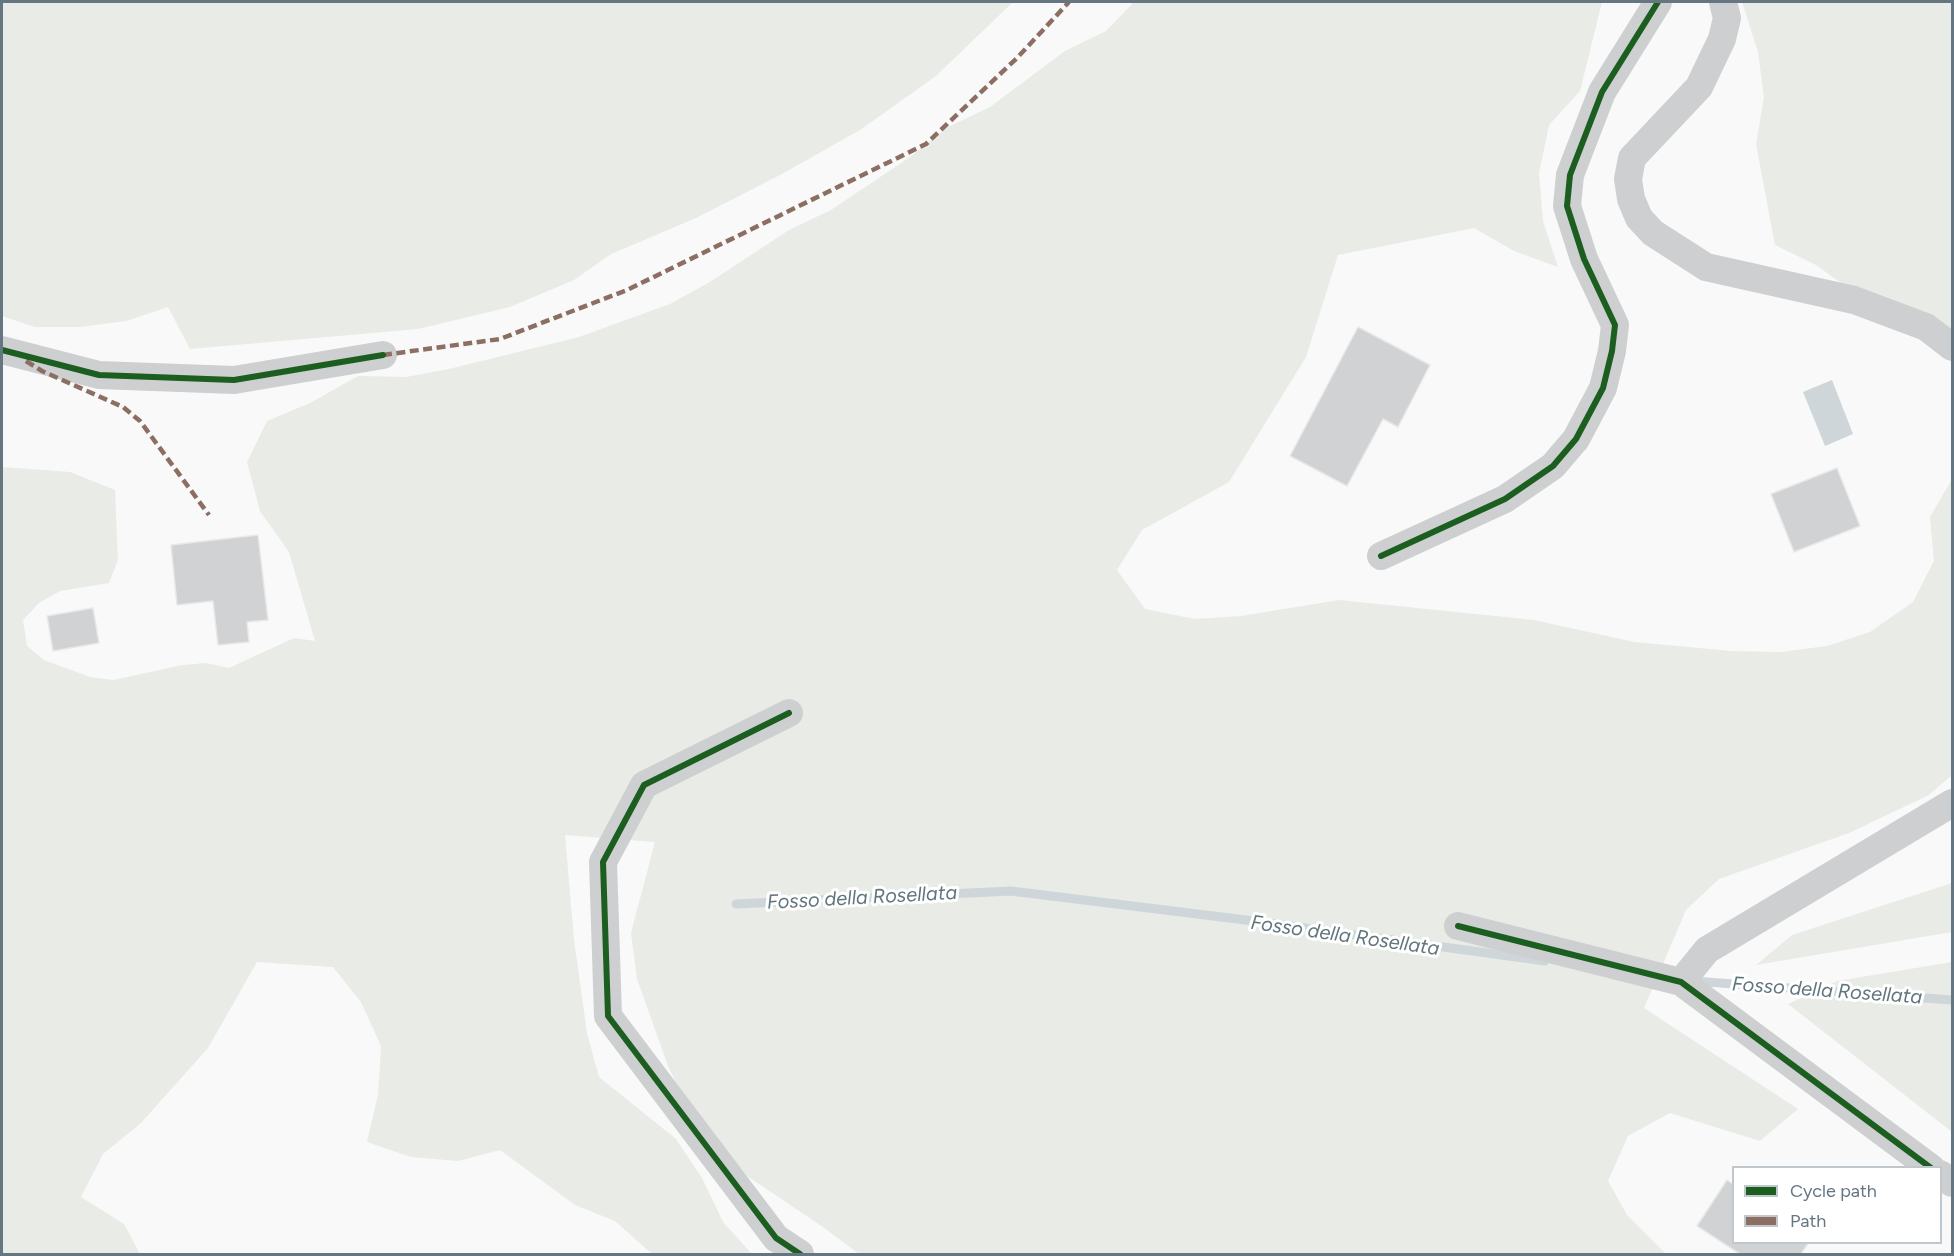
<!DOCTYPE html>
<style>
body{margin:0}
#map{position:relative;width:1954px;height:1256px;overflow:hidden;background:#f9f9f9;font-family:Figtree,sans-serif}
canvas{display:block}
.frame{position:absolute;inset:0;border:3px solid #657683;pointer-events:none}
.legend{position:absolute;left:1732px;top:1166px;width:210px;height:78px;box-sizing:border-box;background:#fff;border:2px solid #c1c8cd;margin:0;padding:8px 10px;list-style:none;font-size:18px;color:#657683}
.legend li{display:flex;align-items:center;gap:12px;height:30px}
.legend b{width:30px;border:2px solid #c1c8cd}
</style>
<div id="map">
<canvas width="1954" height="1256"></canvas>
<div class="frame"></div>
<ul class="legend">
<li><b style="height:8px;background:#1b5e20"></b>Cycle path</li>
<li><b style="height:8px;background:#8d6e63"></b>Path</li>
</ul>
</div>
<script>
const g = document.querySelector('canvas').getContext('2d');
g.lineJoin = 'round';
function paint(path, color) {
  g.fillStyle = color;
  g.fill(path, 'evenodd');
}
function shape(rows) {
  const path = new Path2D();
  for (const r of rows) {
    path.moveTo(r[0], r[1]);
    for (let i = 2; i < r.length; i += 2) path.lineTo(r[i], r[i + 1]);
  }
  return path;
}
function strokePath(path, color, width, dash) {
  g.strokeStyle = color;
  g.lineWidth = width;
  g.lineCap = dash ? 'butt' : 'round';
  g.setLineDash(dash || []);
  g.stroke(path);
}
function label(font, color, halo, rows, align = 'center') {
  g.font = font + ' Figtree,sans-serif';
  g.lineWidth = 6;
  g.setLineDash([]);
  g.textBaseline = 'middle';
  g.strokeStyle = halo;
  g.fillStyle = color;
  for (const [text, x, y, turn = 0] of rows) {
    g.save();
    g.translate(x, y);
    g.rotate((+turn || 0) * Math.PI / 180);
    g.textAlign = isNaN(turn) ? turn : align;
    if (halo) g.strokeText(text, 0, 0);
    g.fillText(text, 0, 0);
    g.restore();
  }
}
paint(shape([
 [2,2,1013,2,936,76,860,130,780,175,696,218,611,254,574,280,510,307,418,329,190,349,168,307,126,321,80,327,35,327,2,316],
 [1134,2,1602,2,1580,91,1549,125,1539,173,1543,221,1558,267,1514,251,1474,228,1338,255,1306,357,1229,482,1142,530,1117,570,1145,609,1195,619,1241,616,1339,600,1534,620,1634,642,1731,651,1781,652,1827,646,1870,632,1913,602,1934,561,1930,517,1952,479,1952,775,1929,795,1849,833,1719,879,1686,910,1644,1008,1798,1109,1760,1141,1670,1113,1628,1136,1608,1181,1627,1215,1666,1254,859,1254,823,1227,747,1176,688,1108,668,1066,637,979,631,933,655,842,565,835,574,940,587,1033,599,1077,676,1139,702,1178,723,1222,752,1254,652,1254,615,1221,575,1205,500,1150,458,1161,411,1157,367,1142,378,1095,381,1046,361,1002,333,967,257,962,208,1048,141,1123,103,1154,81,1197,124,1224,140,1254,2,1254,2,467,70,472,115,490,118,560,109,583,60,591,39,603,23,620,27,646,44,660,90,677,113,680,183,665,206,663,229,668,294,638,315,641,289,552,260,511,247,462,267,421,310,403,358,376,406,377,449,369,579,337,670,304,710,282,789,230,831,210,910,157,948,127,990,107,1065,51,1106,31],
 [1742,2,1952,2,1952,333,1852,291,1816,265,1775,245,1756,144,1764,97,1758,52],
 [1952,883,1952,932,1756,965,1792,935],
 [1952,962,1952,1132,1788,1004,1837,981]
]), '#e8ebe6');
paint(shape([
 [1832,380,1853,434,1825,446,1803,392]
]), '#ced6d9');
strokePath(shape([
 [736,904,1011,891,1262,922,1545,961],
 [1693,981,1952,1000]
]), '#ced6d9', 9);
const building = shape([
 [1358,327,1430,365,1398,427,1383,419,1347,486,1290,456,1358,327],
 [1837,468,1860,526,1794,552,1771,494,1837,468],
 [258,535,268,620,247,622,249,642,218,645,213,601,177,605,171,545,258,535],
 [93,608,99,643,53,651,47,616,93,608],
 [1727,1180,1734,1185,1734,1242,1809,1242,1801,1254,1740,1254,1697,1226,1727,1180]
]);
paint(building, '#d0d2d3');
strokePath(building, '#e8e8e8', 1.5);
strokePath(shape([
 [1723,2,1727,18,1722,39,1699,87,1632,158,1628,179,1631,199,1639,218,1653,233,1706,267,1854,300,1926,327,1952,347],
 [2,350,99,375,234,380,383,355],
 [1381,556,1505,499,1553,466,1576,439,1603,388,1612,351,1615,325,1584,259,1567,206,1570,175,1602,92,1658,2],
 [789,713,644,785,603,862,608,1016,776,1238,800,1254],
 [1458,926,1681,982,1931,1168],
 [1681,982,1707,950,1952,803],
 [1940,1174,1952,1183]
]), '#cecfd0', 28);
strokePath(shape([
 [383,355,500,339,627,290,926,144,1017,58,1069,2],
 [26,361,42,371,123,407,140,421,209,515]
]), '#8d6e63', 4.5, [9, 4.5]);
strokePath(shape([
 [2,350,99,375,234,380,383,355],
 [1381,556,1505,499,1553,466,1576,439,1603,388,1612,351,1615,325,1584,259,1567,206,1570,175,1602,92,1658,2],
 [789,713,644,785,603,862,608,1016,776,1238,800,1254],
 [1458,926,1681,982,1931,1168]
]), '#1b5e20', 6);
label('italic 20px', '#60757c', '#fff', [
 ["Fosso della Rosellata",862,898,-3],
 ["Fosso della Rosellata",1345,936,8],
 ["Fosso della Rosellata",1827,991,4]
]);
</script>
